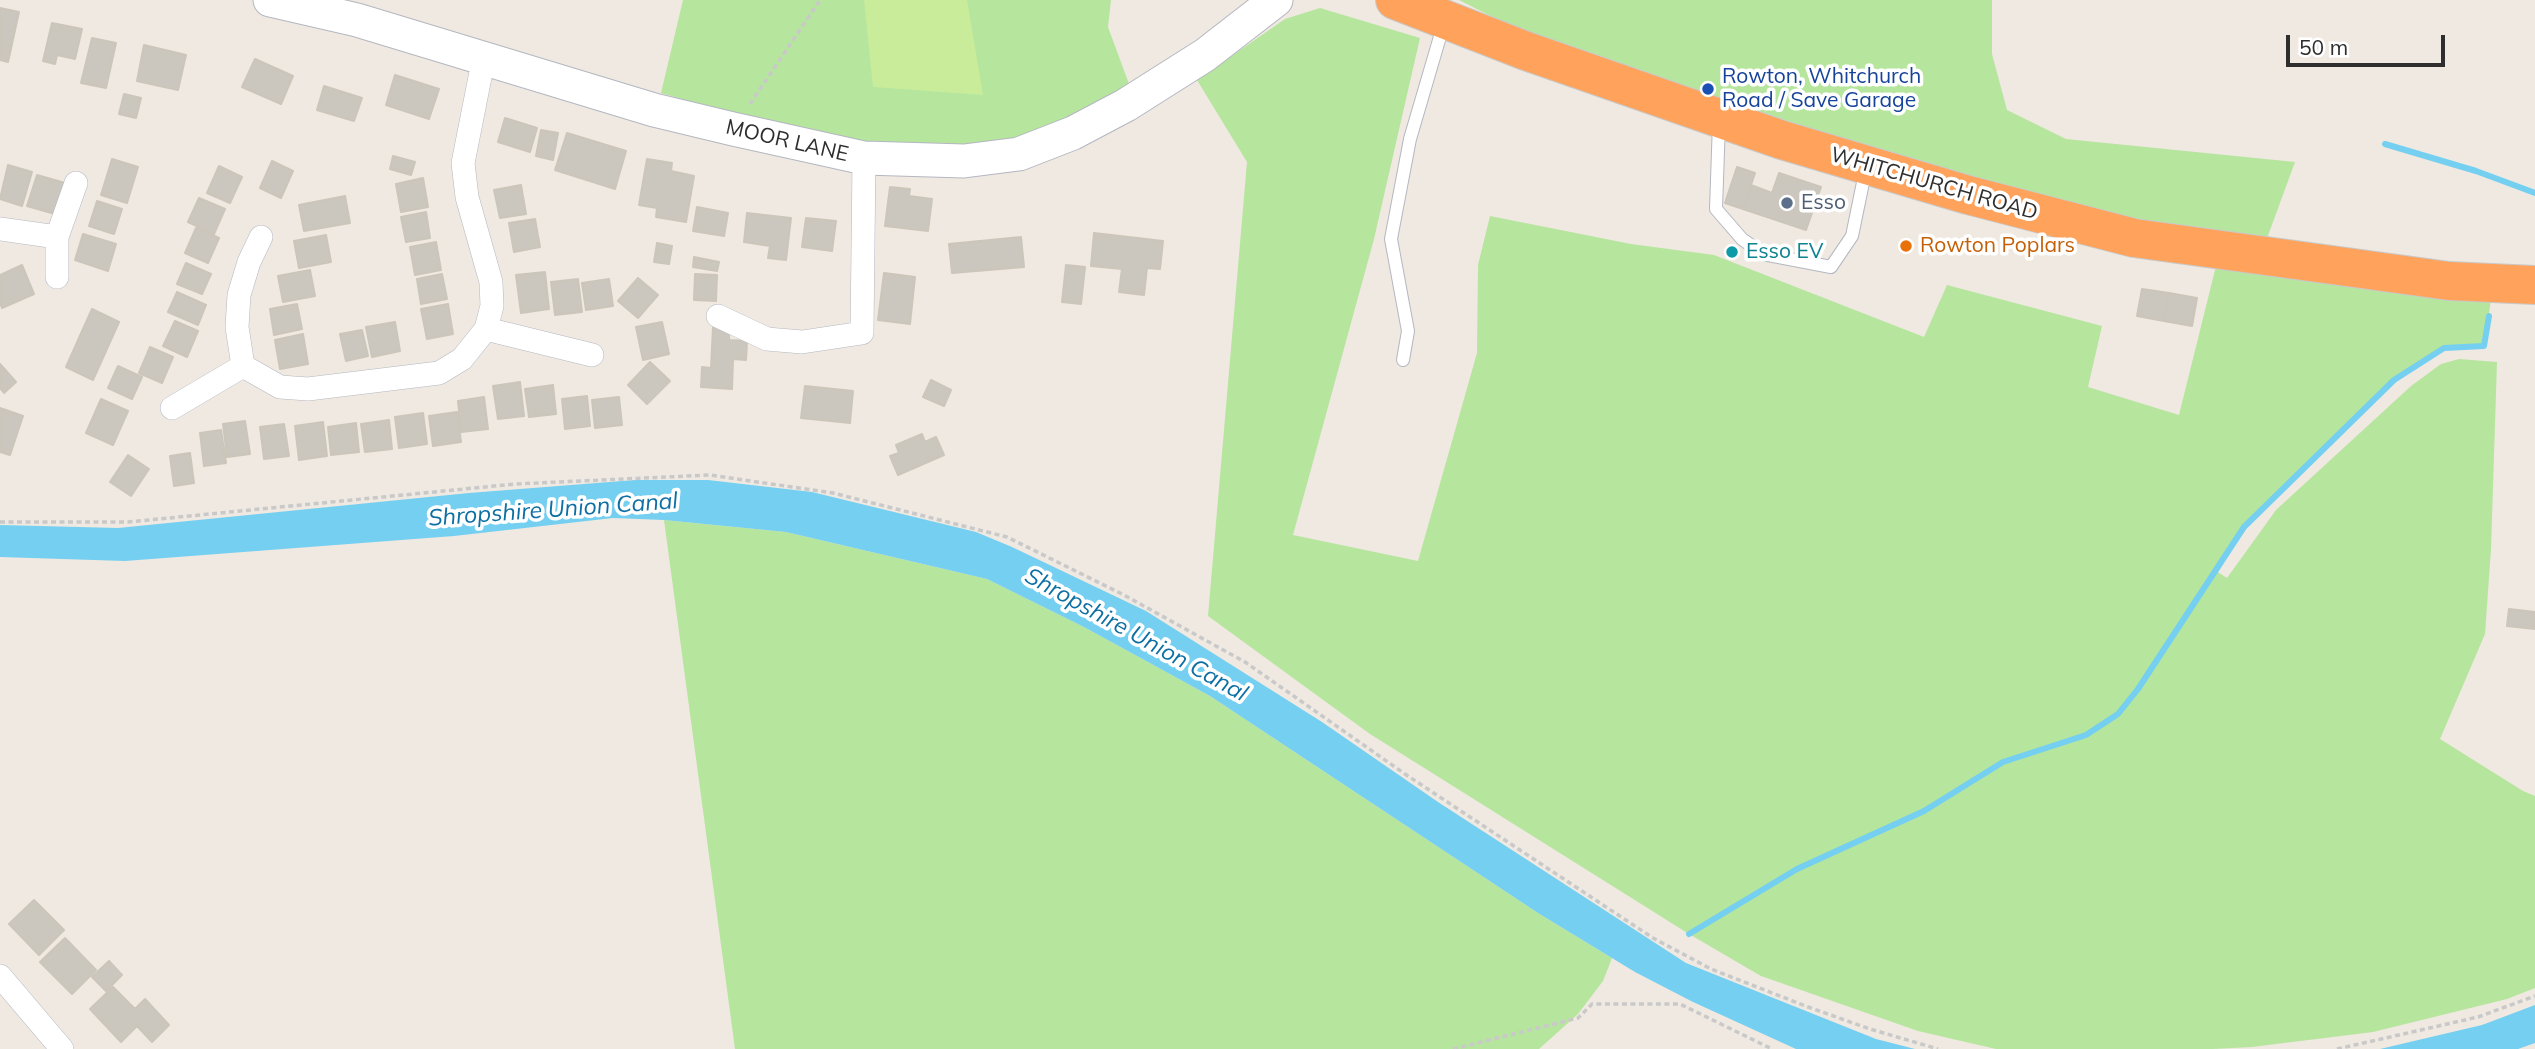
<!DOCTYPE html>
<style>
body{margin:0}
#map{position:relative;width:2535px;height:1049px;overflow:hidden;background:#efe9e1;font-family:Mulish,sans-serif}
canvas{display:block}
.scale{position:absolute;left:2286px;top:35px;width:159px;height:32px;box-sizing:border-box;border:4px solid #2e2e2e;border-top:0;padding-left:9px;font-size:21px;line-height:24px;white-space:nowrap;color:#2e2e2e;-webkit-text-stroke:5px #fff;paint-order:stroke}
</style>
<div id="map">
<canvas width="2535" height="1049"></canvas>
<div class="scale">50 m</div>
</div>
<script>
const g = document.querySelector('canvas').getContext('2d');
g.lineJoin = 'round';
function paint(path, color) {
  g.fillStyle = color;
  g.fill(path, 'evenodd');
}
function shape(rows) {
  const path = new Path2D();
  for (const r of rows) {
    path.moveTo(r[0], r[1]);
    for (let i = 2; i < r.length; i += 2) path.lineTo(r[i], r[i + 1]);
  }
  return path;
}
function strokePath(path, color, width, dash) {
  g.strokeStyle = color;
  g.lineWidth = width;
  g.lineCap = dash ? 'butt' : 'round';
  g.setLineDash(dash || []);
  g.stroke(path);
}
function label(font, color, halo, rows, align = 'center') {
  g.font = font + ' Mulish,sans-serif';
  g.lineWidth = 7;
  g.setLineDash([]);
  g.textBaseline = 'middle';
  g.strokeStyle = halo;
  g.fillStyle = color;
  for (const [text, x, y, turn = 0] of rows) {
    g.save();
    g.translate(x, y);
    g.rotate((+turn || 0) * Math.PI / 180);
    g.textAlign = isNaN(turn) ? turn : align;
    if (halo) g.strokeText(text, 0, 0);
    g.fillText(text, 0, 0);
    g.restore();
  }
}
paint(shape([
 [683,0,1111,0,1108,27,1129,84,1075,117,1026,141,991,146,873,144,797,132,661,93],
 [1459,0,1992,0,1992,54,2007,110,2066,139,2295,162,2266,241,2148,223,2030,198,1777,119,1526,34],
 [1320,8,1420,38,1374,239,1293,535,1418,561,1477,353,1478,265,1490,216,1631,244,1714,255,1924,337,1947,285,2102,326,2088,387,2179,415,2216,266,2491,300,2484,346,2444,348,2394,380,2244,527,2216,571,2227,578,2276,510,2411,386,2441,364,2459,359,2497,362,2491,549,2485,634,2440,739,2523,791,2535,796,2535,988,2507,999,2373,1032,2252,1047,2213,1049,1996,1049,1918,1031,1761,976,1689,934,1370,734,1208,616,1247,162,1197,80,1285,19],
 [664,520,786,532,987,579,1084,627,1210,696,1538,913,1612,958,1603,981,1578,1014,1539,1049,735,1049]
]), '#b6e59e');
paint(shape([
 [864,0,967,0,983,95,873,87]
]), '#c9ec9a');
paint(shape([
 [635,480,708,480,812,492,976,532,1012,547,1146,611,1322,722,1438,802,1686,963,1876,1039,1915,1049,1796,1049,1693,1002,1635,972,1538,913,1210,696,1084,627,987,579,786,532,664,520,613,518,454,536,125,561,0,557,0,525,118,528,469,493],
 [2535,1005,2535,1043,2518,1049,2380,1049,2482,1025]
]), '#75cff0');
strokePath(shape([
 [2385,144,2476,171,2535,193],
 [1689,934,1797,869,1924,811,2003,762,2086,735,2118,714,2138,689,2244,527,2394,380,2444,348,2484,346,2489,316]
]), '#75cff0', 6);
const building = shape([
 [0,8,19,12,8,62,0,60,0,8],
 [52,23,82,29,75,59,57,55,55,64,43,61,52,23],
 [92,38,116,43,106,88,81,83,92,38],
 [144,45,186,55,178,90,137,81,144,45],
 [255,59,293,76,281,104,242,87,255,59],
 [395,75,439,89,429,119,386,105,395,75],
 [324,86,362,98,354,121,317,110,324,86],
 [124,94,141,98,136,118,119,114,124,94],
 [505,118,537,128,530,152,498,142,505,118],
 [541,130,558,133,553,160,536,156,541,130],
 [567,133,626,151,615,189,555,170,567,133],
 [393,156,415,162,411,175,390,169,393,156],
 [112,159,138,167,127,203,101,195,112,159],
 [647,159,672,163,671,171,694,176,686,222,656,217,657,208,639,205,647,159],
 [272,161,293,171,281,198,260,188,272,161],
 [8,165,32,172,22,206,0,199,8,165],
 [219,166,242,177,230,203,207,193,219,166],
 [1737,167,1755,173,1743,209,1725,203,1737,167],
 [1779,173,1821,187,1806,230,1743,209,1751,185,1772,193,1779,173],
 [37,175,65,183,55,214,27,206,37,175],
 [423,178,428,207,401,212,396,184,423,178],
 [521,185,526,214,500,218,494,190,521,185],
 [890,187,910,189,909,196,932,199,928,231,885,226,890,187],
 [345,196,350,223,304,231,299,205,345,196],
 [199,198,225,209,214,234,188,222,199,198],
 [97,201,122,209,114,234,89,226,97,201],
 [697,207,728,213,724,236,693,231,697,207],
 [426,212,430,238,406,242,401,217,426,212],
 [747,213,791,218,786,260,768,258,770,246,744,242,747,213],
 [806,218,836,221,832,251,802,247,806,218],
 [535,219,540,247,514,252,509,223,535,219],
 [196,228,219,238,208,263,185,253,196,228],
 [1094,233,1163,241,1160,269,1147,268,1144,295,1119,292,1122,269,1091,266,1094,233],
 [83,234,116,244,108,271,75,260,83,234],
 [326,235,331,262,299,268,294,241,326,235],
 [1021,237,1024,267,952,273,949,244,1021,237],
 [436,242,441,270,415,275,410,247,436,242],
 [657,243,672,246,669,264,654,262,657,243],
 [694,257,719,262,717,271,693,267,694,257],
 [186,263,211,274,202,294,177,284,186,263],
 [22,265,34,294,2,308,0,302,0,275,22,265],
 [1066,265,1085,267,1081,304,1062,302,1066,265],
 [310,270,315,296,283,302,278,276,310,270],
 [545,272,549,309,521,313,516,275,545,272],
 [884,273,915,277,910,324,878,320,884,273],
 [442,274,447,299,421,304,417,279,442,274],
 [695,274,717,275,716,301,694,300,695,274],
 [638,278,658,295,638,318,618,301,638,278],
 [578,279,582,312,555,315,551,282,578,279],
 [609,279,613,306,586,310,582,283,609,279],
 [2142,289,2169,293,2164,321,2137,316,2142,289],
 [177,292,206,305,198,325,168,312,177,292],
 [2169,293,2197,298,2192,326,2164,321,2169,293],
 [297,304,302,329,274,335,270,309,297,304],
 [448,304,453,334,427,339,421,309,448,304],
 [92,309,119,322,93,380,66,367,92,309],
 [175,321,198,331,187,357,163,346,175,321],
 [395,322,400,351,372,357,366,327,395,322],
 [662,322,669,354,643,360,636,327,662,322],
 [713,327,729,328,729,340,747,341,746,360,733,359,732,389,701,387,702,367,711,368,713,327],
 [362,330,368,356,346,361,340,334,362,330],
 [303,334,308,364,280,369,275,340,303,334],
 [150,347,173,357,162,383,139,373,150,347],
 [650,362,670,381,647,404,628,385,650,362],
 [0,364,16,382,4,393,0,388,0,364],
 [118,366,142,377,132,399,108,388,118,366],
 [931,380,951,390,944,406,923,397,931,380],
 [520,382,524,416,498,419,493,386,520,382],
 [553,385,556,414,529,417,525,389,553,385],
 [805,386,853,391,850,423,801,418,805,386],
 [587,396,590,426,565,429,562,399,587,396],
 [484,397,488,429,461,432,458,401,484,397],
 [619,397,622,425,595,428,592,400,619,397],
 [101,399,128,411,113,445,86,433,101,399],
 [0,408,23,416,10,455,0,452,0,408],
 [457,412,461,442,433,446,429,416,457,412],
 [423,413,427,444,399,448,395,417,423,413],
 [389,420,392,449,365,452,361,424,389,420],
 [245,421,250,454,227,457,223,424,245,421],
 [323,422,327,456,299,460,295,426,323,422],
 [356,423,359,452,331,455,328,427,356,423],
 [284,424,289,456,264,459,260,427,284,424],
 [221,430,226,463,204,466,200,433,221,430],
 [922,434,925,442,936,437,944,455,898,475,890,456,899,453,896,445,922,434],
 [190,453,194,483,174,486,170,456,190,453],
 [128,455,149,469,131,496,110,482,128,455],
 [2509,609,2535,612,2535,629,2507,626,2509,609],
 [34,900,64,930,39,955,9,924,34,900],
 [65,938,96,970,72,994,40,962,65,938],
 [109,961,122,975,106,991,92,977,109,961],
 [113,987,135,1009,145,999,169,1025,152,1042,137,1026,121,1042,90,1009,113,987]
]);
paint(building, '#cbc7bf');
strokePath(building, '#cbc5ba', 2);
const lane = shape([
 [1719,122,1716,209,1742,239,1763,254,1831,267,1852,236,1866,168],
 [1403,360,1408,331,1391,239,1410,139,1444,23]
]);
const street = shape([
 [0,229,57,237],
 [57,277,57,237,76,183],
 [718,316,767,339,802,342,862,333,864,158],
 [486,329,592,355],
 [243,366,237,327,239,295,249,262,261,237],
 [172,408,243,366,280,387,308,389,439,373,462,359,486,329,492,306,491,282,467,197,463,163,484,57],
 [0,976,62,1049]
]);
const secondary = shape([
 [270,0,357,20,654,110,733,129,864,158,964,161,1019,154,1073,133,1126,105,1205,55,1276,0]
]);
const highway = shape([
 [1395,0,1526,51,1782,140,1968,195,2134,238,2449,281,2535,285]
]);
strokePath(lane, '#b4b7c1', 14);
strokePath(street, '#b4b7c1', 24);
strokePath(secondary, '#b4b7c1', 35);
strokePath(highway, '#c9c9c9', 40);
strokePath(shape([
 [750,104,820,0],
 [0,522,128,522,515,484,710,475,833,493,1007,537,1124,595,1245,662,1405,774,1653,938,1711,969,1808,1007,1870,1029,1938,1049],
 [1453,1049,1578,1018,1592,1004,1680,1004,1772,1049],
 [2337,1049,2478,1017,2535,996]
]), '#c9c9c9', 3.5, [5, 3.5]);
strokePath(lane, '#fff', 12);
strokePath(street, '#fff', 23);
strokePath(secondary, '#fff', 33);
strokePath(highway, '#ffa35c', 38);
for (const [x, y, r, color] of [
 [1708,89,7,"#1a4fb4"],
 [1787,203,7,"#5c6f8a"],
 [1906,246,7,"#e8710a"],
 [1732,252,7,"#0f9aa8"]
]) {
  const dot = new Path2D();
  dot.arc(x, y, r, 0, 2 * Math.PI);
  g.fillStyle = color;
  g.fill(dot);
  strokePath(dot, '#fff', 2.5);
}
label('21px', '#164399', '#fff', [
 ["Rowton, Whitchurch",1722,77],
 ["Road / Save Garage",1722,101]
], 'left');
label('21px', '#2e2e2e', '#fff', [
 ["MOOR LANE",787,141,13],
 ["WHITCHURCH ROAD",1934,184,16]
]);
label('21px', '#4e5e75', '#fff', [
 ["Esso",1801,203]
], 'left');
label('21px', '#c56008', '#fff', [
 ["Rowton Poplars",1920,246]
], 'left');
label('21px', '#0d838f', '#fff', [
 ["Esso EV",1746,252]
], 'left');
label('italic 23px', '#0d6fa3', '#fff', [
 ["Shropshire Union Canal",553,510,-4],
 ["Shropshire Union Canal",1136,635,29]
]);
</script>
